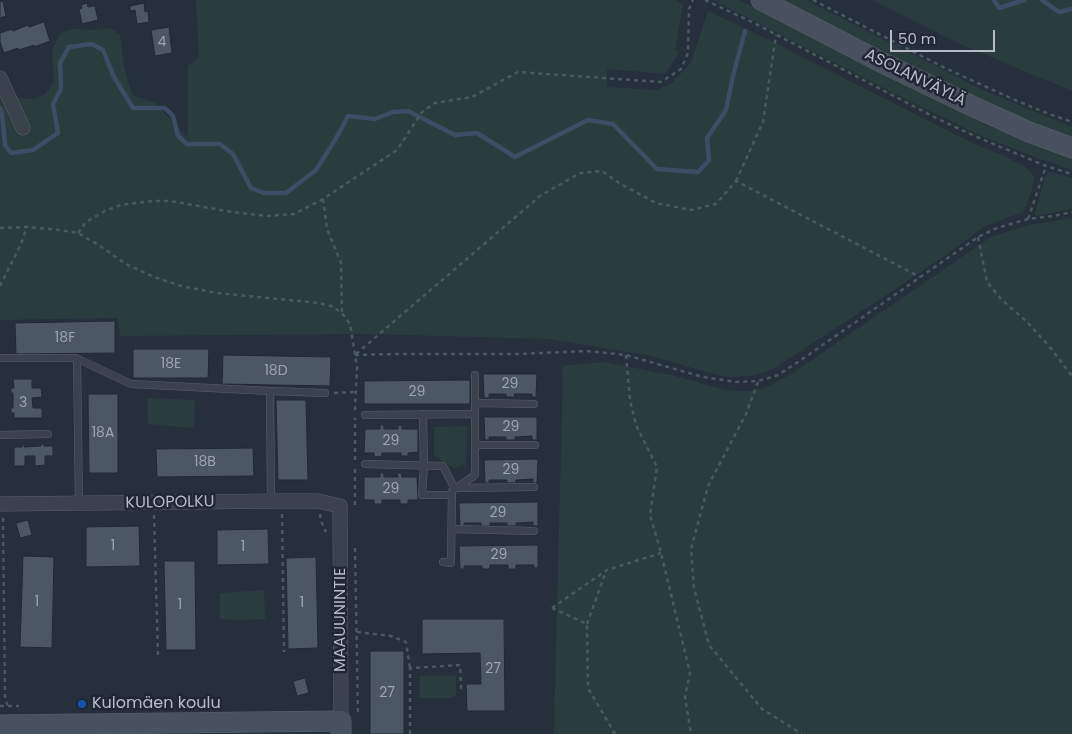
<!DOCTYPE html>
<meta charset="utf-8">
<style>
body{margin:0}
#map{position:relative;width:1072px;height:734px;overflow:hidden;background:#26303d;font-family:Poppins,sans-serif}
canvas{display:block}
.scale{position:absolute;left:890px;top:30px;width:105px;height:22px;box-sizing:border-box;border:2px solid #b6bdc8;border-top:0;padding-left:6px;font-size:15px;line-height:18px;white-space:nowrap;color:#b6bdc8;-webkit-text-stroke:4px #1f2732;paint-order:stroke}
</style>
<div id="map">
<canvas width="1072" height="734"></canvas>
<div class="scale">50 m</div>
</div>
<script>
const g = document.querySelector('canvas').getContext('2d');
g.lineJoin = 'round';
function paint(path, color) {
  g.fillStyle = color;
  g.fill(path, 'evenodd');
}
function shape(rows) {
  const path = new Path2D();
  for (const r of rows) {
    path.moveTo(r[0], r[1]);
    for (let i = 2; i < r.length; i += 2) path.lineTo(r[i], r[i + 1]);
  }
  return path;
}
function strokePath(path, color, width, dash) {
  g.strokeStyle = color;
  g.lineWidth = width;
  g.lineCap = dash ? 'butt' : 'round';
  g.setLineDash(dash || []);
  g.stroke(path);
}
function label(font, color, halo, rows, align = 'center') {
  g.font = font + ' Poppins,sans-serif';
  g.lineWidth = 5;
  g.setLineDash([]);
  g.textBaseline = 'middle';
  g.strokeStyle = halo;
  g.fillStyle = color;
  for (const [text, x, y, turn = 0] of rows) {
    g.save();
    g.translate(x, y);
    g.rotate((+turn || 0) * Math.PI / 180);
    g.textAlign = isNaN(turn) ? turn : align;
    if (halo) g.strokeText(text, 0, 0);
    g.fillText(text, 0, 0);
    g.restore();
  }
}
paint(shape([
 [196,0,676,0,683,5,675,49,679,53,665,74,607,69,607,87,656,90,672,83,691,62,708,11,769,40,970,142,1004,156,1025,167,1034,176,1031,193,1023,212,985,226,943,257,868,307,773,369,751,376,729,377,706,372,652,356,550,339,366,334,120,336,118,318,0,320,0,95,1,97,33,99,45,94,54,82,52,50,60,34,63,32,74,29,95,30,110,28,120,35,124,66,132,95,155,103,188,138,188,66,199,58],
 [713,0,739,0,986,125,1072,157,1072,170,1037,158,977,134,905,99],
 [778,0,806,0,983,90,1072,127,1072,139,1016,117],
 [872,0,1072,0,1072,91,960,44],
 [1051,172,1072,178,1072,209,1036,216,1035,213,1045,177,1048,173],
 [1072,218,1072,734,554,734,563,366,604,362,675,376,725,390,746,391,763,389,793,373,991,237,1029,225],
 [147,398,195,400,194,428,148,424],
 [468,426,466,465,454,468,434,456,434,427],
 [264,590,265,619,240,620,220,619,220,593],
 [420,676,456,676,456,696,451,698,419,698]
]), '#293d3f');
strokePath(shape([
 [994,0,999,8,1024,0],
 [1042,0,1059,12,1072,9],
 [0,108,2,114,5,145,11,153,33,150,58,133,53,104,61,89,60,63,69,47,92,44,103,50,114,77,133,108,165,108,173,116,178,136,187,144,220,144,233,154,251,188,264,193,286,193,316,170,338,135,348,116,375,119,393,112,408,111,455,135,477,133,515,157,588,120,613,124,657,169,698,172,709,160,707,138,726,110,733,76,745,31]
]), '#3c4d65', 4.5);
const building = shape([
 [3,1,6,16,0,18,0,2,3,1],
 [87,3,88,7,95,6,98,20,82,24,79,9,82,8,81,5,87,3],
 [144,3,145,12,148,11,149,22,137,24,135,10,130,11,130,6,144,3],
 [44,22,50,41,34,47,34,45,19,50,18,48,4,53,0,42,0,33,12,29,13,31,28,25,29,27,44,22],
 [169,27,172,53,155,56,151,30,169,27],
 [115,321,115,353,16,354,15,323,115,321],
 [133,349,209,349,208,378,133,378,133,349],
 [223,355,331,357,330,386,222,384,223,355],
 [483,374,537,374,536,397,532,397,532,394,514,394,515,397,506,397,506,394,489,394,489,398,484,398,483,374],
 [13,379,32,379,32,388,41,388,42,397,32,398,33,408,42,408,42,418,14,418,14,413,11,413,11,408,13,408,13,393,11,393,11,388,14,388,13,379],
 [470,380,470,404,364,404,364,381,470,380],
 [88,394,118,394,118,473,89,473,88,394],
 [276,400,306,400,308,480,278,480,276,400],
 [484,417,537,417,537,440,532,440,532,436,515,437,515,440,506,440,506,437,489,437,489,440,485,440,484,417],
 [380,425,384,425,384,429,398,429,398,425,402,425,402,429,418,429,418,452,408,453,408,456,401,456,401,453,382,453,382,456,374,457,374,453,364,453,365,429,380,429,380,425],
 [22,444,24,444,24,447,41,446,41,444,44,444,44,446,53,446,53,456,45,456,45,465,35,466,35,456,25,456,25,466,14,466,14,447,22,447,22,444],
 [253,448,254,476,157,477,156,449,253,448],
 [538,459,537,483,533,483,533,479,516,480,516,483,507,483,507,480,489,480,489,483,485,483,484,460,538,459],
 [380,473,384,473,384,477,398,477,397,473,401,473,402,477,417,477,418,500,408,500,408,504,400,504,400,500,382,500,382,504,374,504,374,500,364,500,364,477,380,477,380,473],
 [538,502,538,526,533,526,533,522,516,523,516,526,507,526,507,523,490,523,490,526,481,526,481,523,464,523,464,526,460,527,459,503,538,502],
 [28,520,32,535,20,538,16,523,28,520],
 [139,526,140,566,86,567,86,527,139,526],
 [268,529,269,564,217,565,217,530,268,529],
 [538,545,538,568,534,568,534,565,516,565,516,569,508,569,508,565,490,565,490,569,482,569,482,566,464,566,464,569,460,569,459,546,538,545],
 [23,556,54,557,52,648,20,647,23,556],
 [316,557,318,648,288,649,286,558,316,557],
 [164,561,195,561,196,650,166,650,164,561],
 [422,619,504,619,505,711,467,711,466,684,481,684,480,653,422,654,422,619],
 [370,651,404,651,404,734,370,734,370,651],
 [305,678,309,693,297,696,293,681,305,678]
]);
paint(building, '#4c5766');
strokePath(building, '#212934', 1);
const lane = shape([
 [0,358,76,358,131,384,270,391,325,393],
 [77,359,79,504],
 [270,391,271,501],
 [475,403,534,404],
 [423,414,424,466,422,495,452,495],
 [365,415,475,414],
 [0,435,48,434],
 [475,445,535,445],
 [365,464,443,466,455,489],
 [457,488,534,487],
 [451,529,534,531],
 [443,562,451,563,452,491,475,475,475,375]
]);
const street = shape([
 [0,78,23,128],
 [0,504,281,501,318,501,340,506,341,721]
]);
const secondary = shape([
 [761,0,875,59,974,107,1029,132,1072,148],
 [0,725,341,721,341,734]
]);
strokePath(lane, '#58606b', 8);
strokePath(street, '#58606b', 15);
strokePath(secondary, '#58606b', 21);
strokePath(shape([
 [705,0,754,23,938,119,977,137,1046,166,1072,174],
 [813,0,945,68,1015,100,1049,114,1072,122],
 [736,181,763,122,776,35],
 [323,199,327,229,341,263,342,313],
 [1028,219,1046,166],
 [0,228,27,227,59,230,78,233,97,244,126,264,154,277,181,286,217,293,319,303,331,306,342,313,350,324,357,367,355,410],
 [78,233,86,222,105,211,121,205,152,201,170,201,232,212,267,216,294,214,323,199,397,150,422,112,435,103,472,97,518,72,661,82,681,69,688,53,689,9,693,0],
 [978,237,987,282,1001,299,1027,322,1049,346,1072,376],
 [0,286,21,244,27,227],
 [356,354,540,196,580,173,602,171,619,183,656,203,691,210,716,204,736,181,920,277],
 [355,355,393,354,519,354,587,351,626,355,703,377,736,382,758,381,778,375,801,360,978,237,997,228,1028,219,1053,216,1072,212],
 [626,355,630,400,636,425,657,467,650,515,661,553,690,673,685,697,691,734],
 [758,382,746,414,708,486,691,549,694,588,709,645,762,709,802,734],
 [334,393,355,392],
 [355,460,355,418],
 [355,505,355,468],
 [282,514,284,652],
 [320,514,321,521,326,532],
 [154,515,158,656],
 [3,518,5,699,8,706],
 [355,548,358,715],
 [552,608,587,624,588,688,615,734],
 [552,608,607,570,661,553],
 [587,624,606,571],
 [357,632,391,636,406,642,410,668],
 [0,706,19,706],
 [410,734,410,668,460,665,461,689]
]), '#485a5d', 2.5, [4, 4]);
strokePath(lane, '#3a424d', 7);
strokePath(street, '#3a424d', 14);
strokePath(secondary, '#485160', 20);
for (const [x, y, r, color] of [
 [82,704,5,"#1a4fb4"]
]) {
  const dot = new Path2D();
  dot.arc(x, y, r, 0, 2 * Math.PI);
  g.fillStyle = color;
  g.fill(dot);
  strokePath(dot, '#1f2732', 2);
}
label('14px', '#9ca4b0', null, [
 ["4",162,42],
 ["18F",65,338],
 ["18E",171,364],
 ["18D",276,371],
 ["29",510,384],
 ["29",417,392],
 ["3",23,403],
 ["29",511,427],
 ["18A",103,433],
 ["29",391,441],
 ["18B",205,462],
 ["29",511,470],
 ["29",391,489],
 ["29",498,513],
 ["1",113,546],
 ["1",243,547],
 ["29",499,555],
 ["1",37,602],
 ["1",302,603],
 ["1",180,605],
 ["27",493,669],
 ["27",387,693]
]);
label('16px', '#b6bdc8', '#1f2732', [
 ["ASOLANVÄYLÄ",915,78,26],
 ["KULOPOLKU",170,503,-1],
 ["MAAUUNINTIE",341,620,-90]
]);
label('16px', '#b6bdc8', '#1f2732', [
 ["Kulomäen koulu",92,704]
], 'left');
</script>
